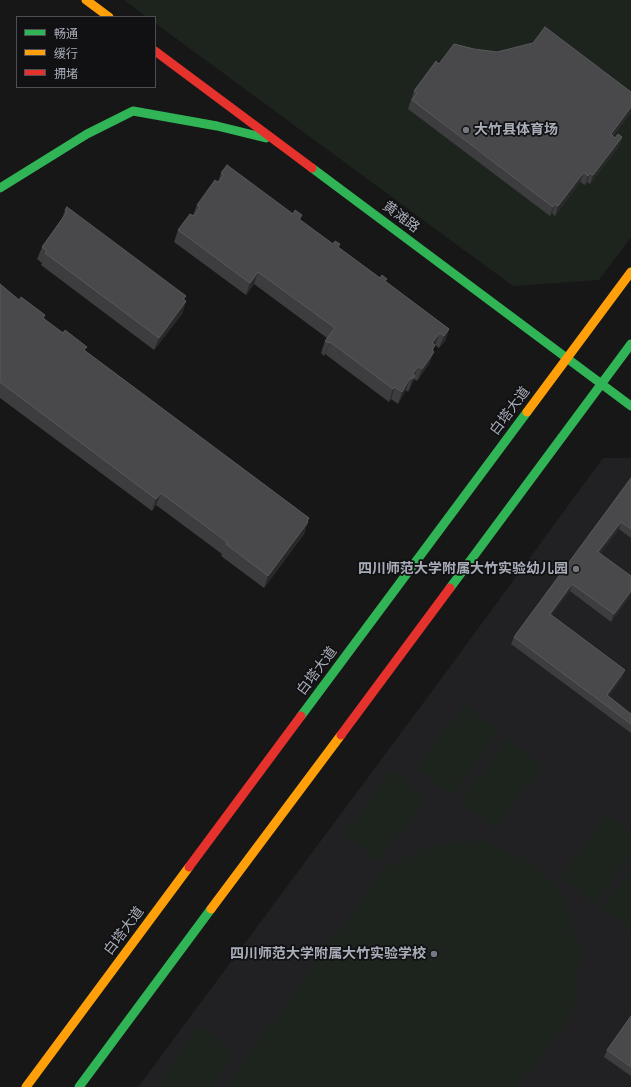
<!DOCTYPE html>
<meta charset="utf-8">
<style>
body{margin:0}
#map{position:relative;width:631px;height:1087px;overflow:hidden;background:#171717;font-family:Quicksand,"Noto Sans SC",sans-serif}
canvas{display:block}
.legend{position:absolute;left:16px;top:16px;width:140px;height:72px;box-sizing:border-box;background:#111113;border:1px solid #4d4f55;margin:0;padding:5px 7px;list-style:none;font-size:12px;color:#a8adb8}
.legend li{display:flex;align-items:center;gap:8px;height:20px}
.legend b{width:20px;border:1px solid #4d4f55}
</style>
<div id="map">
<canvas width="631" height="1087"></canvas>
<ul class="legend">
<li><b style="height:5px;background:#30b455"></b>畅通</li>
<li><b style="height:5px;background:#ff9f0a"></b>缓行</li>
<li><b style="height:5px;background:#e5322d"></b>拥堵</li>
</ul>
</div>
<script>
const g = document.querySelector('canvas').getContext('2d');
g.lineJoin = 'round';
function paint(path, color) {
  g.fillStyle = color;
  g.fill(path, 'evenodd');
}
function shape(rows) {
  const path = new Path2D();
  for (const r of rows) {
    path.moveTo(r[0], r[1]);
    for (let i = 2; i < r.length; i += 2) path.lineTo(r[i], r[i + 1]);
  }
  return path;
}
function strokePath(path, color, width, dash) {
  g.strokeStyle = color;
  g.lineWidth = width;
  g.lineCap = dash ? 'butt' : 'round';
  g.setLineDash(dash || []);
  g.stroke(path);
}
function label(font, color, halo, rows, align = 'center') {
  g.font = font + ' Quicksand,"Noto Sans SC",sans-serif';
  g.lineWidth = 3.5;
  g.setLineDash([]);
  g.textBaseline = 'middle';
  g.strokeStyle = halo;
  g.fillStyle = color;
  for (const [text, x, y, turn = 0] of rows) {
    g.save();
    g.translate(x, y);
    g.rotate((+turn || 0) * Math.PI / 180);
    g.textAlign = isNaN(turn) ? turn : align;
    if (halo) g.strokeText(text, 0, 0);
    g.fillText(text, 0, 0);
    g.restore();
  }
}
paint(shape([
 [603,458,631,458,631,1087,138,1087,441,679]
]), '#212123');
paint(shape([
 [124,0,631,0,631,237,599,280,513,286,155,23,155,17,147,17],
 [464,705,499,731,452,795,416,769],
 [507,739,542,765,495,829,460,803],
 [391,771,426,798,379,861,344,835],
 [607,815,631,832,631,856,595,904,560,878],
 [480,840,528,860,561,890,580,950,574,1013,517,1087,226,1087,385,867,424,848],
 [631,869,631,930,602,908],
 [199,1027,235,1053,210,1087,155,1087]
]), '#1d241e');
strokePath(shape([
 [312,168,631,406],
 [0,188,87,134,133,111,217,126,266,138],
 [450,588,631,344],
 [301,716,527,412],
 [79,1087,211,909]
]), '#30b455', 9);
strokePath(shape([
 [86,0,109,17],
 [527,412,631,272],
 [211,909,341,735],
 [26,1087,189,867]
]), '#ff9f0a', 9);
strokePath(shape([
 [155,51,312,168],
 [341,735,450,588],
 [189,867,301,716]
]), '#e5322d', 9);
paint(shape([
 [439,64,631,92,631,112,613,136,615,138,622,137,619,146,590,184,587,182,585,185,580,182,555,216,552,213,550,216,408,109,414,91],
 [221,173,293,214,302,215,300,220,333,244,340,244,338,247,449,329,445,341,439,348,435,345,429,364,417,381,414,379,410,388,408,392,406,390,398,404,391,399,389,402,325,354,324,356,321,353,325,341,327,338,254,284,246,295,174,242,178,230,193,215,197,205,218,182],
 [65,210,186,296,184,300,186,301,182,314,154,350,41,265,42,263,37,259,42,247,61,221],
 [0,284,19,300,85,351,309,518,304,534,264,588,221,556,222,554,156,505,152,511,0,398],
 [631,478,631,538,619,529,600,554,631,576,631,595,611,622,570,591,551,615,623,677,608,697,631,714,631,733,511,644,514,637],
 [631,1016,631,1076,604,1057,607,1050]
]), '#3d3d3f');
paint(shape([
 [631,107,631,112,607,143,611,134],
 [622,137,619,146,590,184,593,175],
 [584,172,580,182,555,216,558,206],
 [590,173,587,182,585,185,588,176],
 [555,204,552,213,550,216,553,207],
 [258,272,254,284,246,295,250,283],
 [186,296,182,307,186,301,182,314,154,350,159,338],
 [449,329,445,341,439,348,444,336],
 [440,333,435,345,432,343],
 [330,342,325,354,324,356,329,343],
 [435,345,432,354,434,352,429,364,417,381,422,369,432,350],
 [418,366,410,388,408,392,412,379,413,374],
 [410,378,406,390,398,404,402,392],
 [395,387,391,399,389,402,393,389],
 [161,493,156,505,152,511,156,499],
 [309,518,304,534,264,588,268,576],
 [621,522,619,529,596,560,598,552],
 [572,584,570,591,547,621,550,614],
 [631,591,631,595,611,622,614,614],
 [625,670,623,677,604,703,607,695]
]), '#29292a');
const building = shape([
 [545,27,631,92,631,107,611,134,615,138,618,134,622,137,593,175,590,173,588,176,584,172,558,206,555,204,553,207,412,100,417,93,414,91,436,61,439,64,454,44,474,49,497,52,533,43,545,27],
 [227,165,293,214,295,210,302,215,299,219,333,244,335,241,340,244,338,247,380,278,382,275,387,279,385,281,449,329,444,336,440,333,432,343,435,345,432,350,434,352,422,369,418,366,413,374,415,376,412,379,410,378,402,392,395,387,393,389,330,342,329,343,325,341,335,328,258,272,250,283,178,230,190,214,194,216,200,207,197,205,215,180,218,182,224,175,221,173,227,165],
 [67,207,186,296,183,299,186,301,159,338,45,253,47,251,42,247,67,212,65,210,67,207],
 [0,284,19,300,21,297,45,315,43,318,63,333,65,330,87,347,84,350,309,518,307,521,308,522,268,576,226,544,227,542,161,493,156,499,0,382,0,284],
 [631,478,631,529,621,522,598,552,631,576,631,591,614,614,572,584,550,614,625,670,607,695,631,714,631,724,514,637,631,478],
 [631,1016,631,1067,607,1050,631,1016]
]);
paint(building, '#49494c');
strokePath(building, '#58595d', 1);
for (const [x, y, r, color] of [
 [466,130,4,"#757880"],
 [576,569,4,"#757880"],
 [434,954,4,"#757880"]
]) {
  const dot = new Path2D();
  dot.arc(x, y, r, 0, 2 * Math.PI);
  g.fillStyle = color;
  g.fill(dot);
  strokePath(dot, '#111113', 1.5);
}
label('bold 14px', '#a8adb8', '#111113', [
 ["大竹县体育场",474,130,"left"],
 ["四川师范大学附属大竹实验幼儿园",568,569],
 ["四川师范大学附属大竹实验学校",426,954]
], 'right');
label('14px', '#a8adb8', '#111113', [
 ["黄滩路",401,217,37],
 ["白塔大道",510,411,-53],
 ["白塔大道",317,671,-53],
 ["白塔大道",124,931,-53]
]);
</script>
